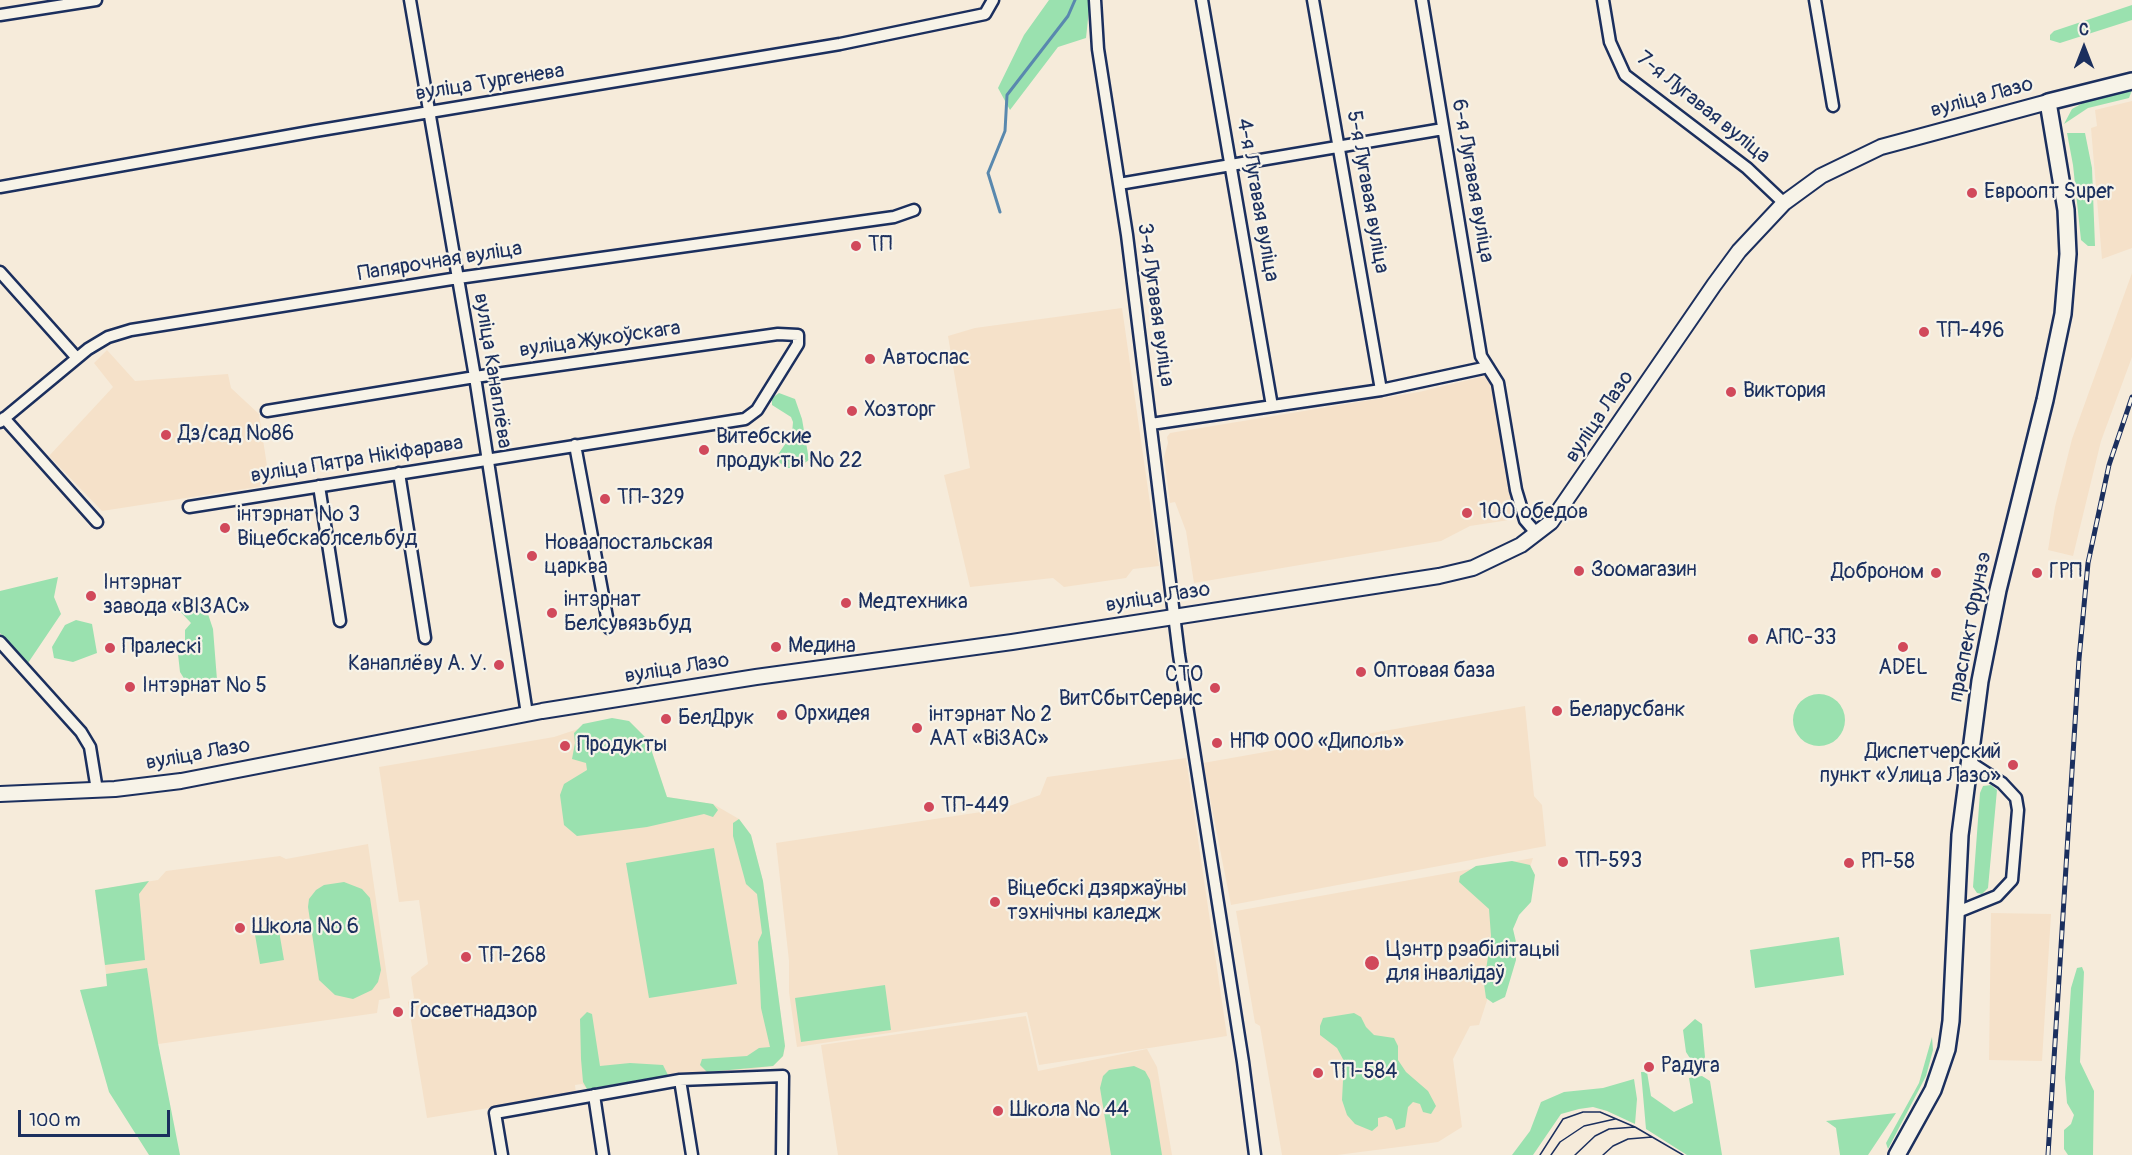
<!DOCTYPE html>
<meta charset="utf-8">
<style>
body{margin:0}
#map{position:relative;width:2132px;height:1155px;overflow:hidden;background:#f6ebda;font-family:Pangolin,sans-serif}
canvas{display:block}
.north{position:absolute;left:2054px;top:18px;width:60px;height:60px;-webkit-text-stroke:4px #f7f3e8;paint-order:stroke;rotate:0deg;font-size:16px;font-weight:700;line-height:24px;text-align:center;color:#1b2f5e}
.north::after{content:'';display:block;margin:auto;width:21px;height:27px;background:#1b2f5e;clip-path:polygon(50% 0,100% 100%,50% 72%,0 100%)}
.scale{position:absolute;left:18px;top:1110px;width:152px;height:27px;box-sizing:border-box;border:3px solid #1b2f5e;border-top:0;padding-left:8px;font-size:18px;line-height:21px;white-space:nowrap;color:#1b2f5e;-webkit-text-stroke:4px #f7f3e8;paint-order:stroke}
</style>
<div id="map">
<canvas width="2132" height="1155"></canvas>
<div class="north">С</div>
<div class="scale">100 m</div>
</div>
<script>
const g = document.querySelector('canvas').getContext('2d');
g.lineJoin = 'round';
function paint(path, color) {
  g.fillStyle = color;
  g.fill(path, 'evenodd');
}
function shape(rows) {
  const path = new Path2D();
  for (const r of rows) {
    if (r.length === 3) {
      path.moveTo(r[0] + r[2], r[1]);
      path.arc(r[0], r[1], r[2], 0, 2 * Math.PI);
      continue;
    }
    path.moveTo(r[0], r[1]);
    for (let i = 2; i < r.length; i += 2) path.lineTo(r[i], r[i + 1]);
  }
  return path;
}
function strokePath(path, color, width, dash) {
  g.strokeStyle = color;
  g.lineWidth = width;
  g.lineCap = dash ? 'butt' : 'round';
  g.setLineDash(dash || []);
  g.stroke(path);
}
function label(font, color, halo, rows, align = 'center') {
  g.font = font + ' Pangolin,sans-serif';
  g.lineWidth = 4.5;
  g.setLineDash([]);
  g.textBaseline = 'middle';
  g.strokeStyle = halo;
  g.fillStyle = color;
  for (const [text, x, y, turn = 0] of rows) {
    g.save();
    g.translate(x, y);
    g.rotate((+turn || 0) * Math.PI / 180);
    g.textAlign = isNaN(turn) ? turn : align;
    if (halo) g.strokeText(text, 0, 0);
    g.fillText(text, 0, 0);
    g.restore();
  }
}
paint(shape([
 [2132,101,2132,248,2102,259,2091,128,2097,126,2095,110],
 [2132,273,2132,357,2101,441,2073,556,2048,550,2055,507,2072,439],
 [1122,308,1159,566,1133,569,1126,578,1064,587,1053,578,970,587,944,475,970,468,948,336,975,328],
 [107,350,135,381,228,374,231,388,259,414,270,485,102,511,49,456,113,387,94,363],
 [1485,376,1495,386,1508,484,1516,516,1509,520,1470,526,1441,541,1194,583,1186,531,1175,502,1170,503,1164,457,1168,443,1167,437,1170,433,1419,392],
 [1525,706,1534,796,1542,805,1546,846,1231,905,1203,763],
 [629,721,648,740,667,797,713,804,739,819,751,835,763,881,785,1046,783,1056,773,1066,745,1070,686,1073,587,1089,582,1084,575,1085,576,1094,427,1118,408,1002,414,998,411,977,428,964,419,900,399,902,379,767,554,737,593,724],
 [1186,758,1227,1036,1039,1065,1027,1012,797,1047,789,992,789,961,776,843,1001,809,1040,795,1047,777],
 [368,844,390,998,379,1000,377,1013,116,1050,95,890,158,880,166,871,280,856,286,859],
 [1533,858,1479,1025,1470,1026,1453,1059,1462,1127,1438,1142,1337,1155,1282,1155,1260,1026,1255,1023,1236,911],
 [1991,913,2051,914,2042,1061,1989,1060],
 [1026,1016,1038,1071,1147,1049,1157,1067,1172,1155,838,1155,821,1045]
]), '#f5e1c9');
paint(shape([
 [1049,0,1090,0,1086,38,1058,47,1010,110,998,88,1024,35],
 [2132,5,2132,20,2060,43,2050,40,2050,35,2054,31],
 [2132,90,2129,98,2088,108,2064,124,2072,109,2083,103],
 [2067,133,2085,133,2092,168,2095,246,2088,246,2081,240,2073,165],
 [779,393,795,399,802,419,809,460,797,468,787,468,780,463,777,456,792,434,793,422,791,417,772,405,772,398],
 [58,577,54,597,61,614,28,663,0,633,0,591],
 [184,596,206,608,213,629,217,680,211,687,201,687,185,680,180,672,178,654,185,648,185,630,191,623,176,607],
 [76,620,92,624,97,653,73,662,54,658,52,647,65,625],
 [1819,720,26],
 [612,718,629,721,648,740,667,797,713,804,718,810,713,817,704,814,647,827,577,836,564,825,560,795,564,784,587,770,586,763,572,759,575,743,574,733,583,724],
 [1991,785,1997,790,1988,888,1982,894,1977,893,1973,887,1980,793,1983,786],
 [739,819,751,835,763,881,785,1046,783,1056,773,1066,707,1072,700,1065,702,1059,747,1056,759,1048,770,1047,761,1008,758,942,762,933,757,894,746,884,733,836,733,823],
 [714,848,737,984,649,998,626,863],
 [1512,861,1530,865,1535,875,1531,902,1519,915,1513,929,1516,942,1516,960,1505,997,1493,1003,1486,998,1484,984,1491,936,1489,909,1459,882,1460,876,1476,866],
 [149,881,139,894,145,960,105,965,95,890],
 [344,882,362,889,370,898,381,970,378,982,372,990,353,999,335,995,319,980,308,907,309,899,316,890,324,885],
 [278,925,284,960,260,964,254,929],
 [1839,937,1844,975,1755,988,1750,950],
 [2082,967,2084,972,2080,1062,2094,1091,2093,1155,2068,1155,2064,1149,2064,1130,2071,1124,2074,1115,2067,1103,2065,1078,2071,988,2077,968],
 [147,968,158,1043,180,1155,149,1155,109,1092,80,990,107,986,106,974],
 [885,985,891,1030,801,1042,795,998],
 [587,1012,592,1014,600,1066,630,1063,663,1065,668,1075,587,1089,583,1082,581,1059,580,1019],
 [1354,1013,1361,1017,1366,1027,1374,1035,1394,1038,1398,1046,1398,1060,1406,1072,1428,1091,1436,1106,1431,1114,1423,1112,1420,1104,1413,1102,1408,1107,1405,1127,1396,1130,1392,1119,1386,1116,1378,1118,1378,1126,1372,1131,1355,1124,1347,1115,1342,1100,1344,1061,1337,1048,1320,1035,1320,1026,1323,1018],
 [1695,1019,1702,1024,1705,1057,1702,1063,1693,1063,1686,1052,1683,1030],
 [1932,1037,1933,1050,1926,1076,1888,1149,1886,1143,1919,1083],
 [1134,1066,1145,1071,1150,1080,1162,1155,1111,1155,1100,1088,1103,1076,1109,1070],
 [1641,1072,1647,1072,1651,1096,1674,1112,1693,1103,1689,1078,1702,1076,1710,1081,1722,1155,1687,1155,1646,1129],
 [1634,1079,1637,1099,1635,1124,1607,1111,1593,1107,1579,1109,1561,1114,1533,1155,1512,1155,1530,1131,1541,1102,1564,1092,1603,1088],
 [1896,1113,1868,1155,1840,1155,1836,1128,1826,1121]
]), '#9ae1af');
strokePath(shape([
 [1000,212,988,173,1005,131,1007,95,1068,16,1075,0]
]), '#5988ae', 3);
const minor = shape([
 [410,0,475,377,527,714],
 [1095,0,1098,49,1127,235,1179,655,1243,1062,1255,1155],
 [1202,0,1272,406],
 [1313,0,1381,390],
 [1422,0,1481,356,1498,383,1516,490,1525,520,1537,534],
 [1603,0,1610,42,1625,75,1747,168,1784,203],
 [1815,0,1833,106],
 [0,15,96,0],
 [1119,184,1443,129],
 [0,187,315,131,840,44,985,14,993,0],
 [0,272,76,357],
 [4,418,97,522],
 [0,422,88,349,108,337,131,330,458,278,894,217,914,210],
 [1151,424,1381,390,1488,367],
 [575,445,609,628],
 [399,473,425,638],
 [319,486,340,621],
 [189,507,745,419,757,410,798,344,798,335,778,334,475,377,267,411],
 [0,642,81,732,90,747,97,790],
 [1955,913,1997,896,2012,880,2018,810,2016,798,2002,783,1968,761],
 [680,1080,692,1155],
 [594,1095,603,1155],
 [502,1155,495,1113,680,1080,783,1076,782,1155]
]);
const tertiary = shape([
 [0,794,115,789,181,781,542,711,756,677,1012,642,1439,576,1473,568,1521,545,1551,522,1714,285,1739,251,1784,203,1821,176,1881,147,2048,102]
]);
const secondary = shape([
 [1897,1155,1933,1090,1947,1049,1951,1021,1960,835,1980,681,1998,590,2045,400,2063,314,2068,254,2066,210,2048,102,2132,81]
]);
strokePath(minor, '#1b2f5e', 15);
strokePath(tertiary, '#1b2f5e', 18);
strokePath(secondary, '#1b2f5e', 20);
strokePath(minor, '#f7f3e8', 10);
strokePath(tertiary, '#f7f3e8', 14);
strokePath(secondary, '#f7f3e8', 15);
strokePath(shape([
 [1540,1155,1563,1119,1583,1112,1600,1112,1635,1127,1683,1155],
 [1551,1155,1560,1142,1584,1126,1615,1119],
 [1575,1155,1595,1136,1609,1129,1635,1127],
 [1603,1155,1613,1146,1628,1139,1652,1137]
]), '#1b2f5e', 1.5);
const rail = shape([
 [2048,1155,2079,659,2088,563,2109,465,2132,397]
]);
strokePath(rail, '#1b2f5e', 5);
strokePath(rail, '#f7f3e8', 3, [9]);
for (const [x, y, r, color] of [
 [1972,193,6,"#d1495b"],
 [856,246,6,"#d1495b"],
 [1924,332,6,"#d1495b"],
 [870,359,6,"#d1495b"],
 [1731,392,6,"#d1495b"],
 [852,411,6,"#d1495b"],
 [166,435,6,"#d1495b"],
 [704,450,6,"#d1495b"],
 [605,499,6,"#d1495b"],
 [1467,513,6,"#d1495b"],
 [225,528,6,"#d1495b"],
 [532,556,6,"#d1495b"],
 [1579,571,6,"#d1495b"],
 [1936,573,6,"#d1495b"],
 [2037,573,6,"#d1495b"],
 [91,596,6,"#d1495b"],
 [846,603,6,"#d1495b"],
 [552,613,6,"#d1495b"],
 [1753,639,6,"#d1495b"],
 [776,647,6,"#d1495b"],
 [1903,647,6,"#d1495b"],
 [110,648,6,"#d1495b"],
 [499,665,6,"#d1495b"],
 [1361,672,6,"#d1495b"],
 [130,687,6,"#d1495b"],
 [1215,688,6,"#d1495b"],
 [1557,711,6,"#d1495b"],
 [782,715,6,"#d1495b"],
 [666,719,6,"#d1495b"],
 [917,728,6,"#d1495b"],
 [1217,743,6,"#d1495b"],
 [565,746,6,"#d1495b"],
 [2013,765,6,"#d1495b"],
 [929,807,6,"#d1495b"],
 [1563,862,6,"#d1495b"],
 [1849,863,6,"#d1495b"],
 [995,902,6,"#d1495b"],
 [240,928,6,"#d1495b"],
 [466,957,6,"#d1495b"],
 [1372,963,8,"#d1495b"],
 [398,1012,6,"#d1495b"],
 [1649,1067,6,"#d1495b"],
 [1318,1073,6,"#d1495b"],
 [998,1111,6,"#d1495b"]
]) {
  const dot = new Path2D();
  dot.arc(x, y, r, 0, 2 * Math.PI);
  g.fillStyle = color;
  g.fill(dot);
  strokePath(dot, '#f7f3e8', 2);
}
label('21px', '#1b2f5e', '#f7f3e8', [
 ["вуліца Тургенева",490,83,-9],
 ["вуліца Лазо",1982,98,-15],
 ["7-я Лугавая вуліца",1703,108,39],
 ["6-я Лугавая вуліца",1472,181,80],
 ["5-я Лугавая вуліца",1367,192,80],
 ["4-я Лугавая вуліца",1257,200,80],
 ["Папярочная вуліца",440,262,-9],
 ["3-я Лугавая вуліца",1155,305,82],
 ["вуліца Жукоўскага",600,340,-8],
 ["вуліца Канаплёва",492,371,81],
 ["вуліца Лазо",1600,417,-56],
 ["вуліца Пятра Нікіфарава",357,460,-9],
 ["вуліца Лазо",1158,598,-9],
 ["праспект Фрунзэ",1971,627,-79],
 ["вуліца Лазо",677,669,-9],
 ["вуліца Лазо",198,755,-10]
]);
label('21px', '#1b2f5e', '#f7f3e8', [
 ["Евроопт Super",1984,193],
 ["ТП",868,246],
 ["ТП-496",1936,332],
 ["Автоспас",882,359],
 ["Виктория",1743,392],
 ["Хозторг",864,411],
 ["Дз/сад №86",178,435],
 ["Витебские",716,438],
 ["продукты № 22",716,462],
 ["ТП-329",617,499],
 ["100 обедов",1479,513],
 ["інтэрнат № 3",237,516],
 ["Віцебскаблсельбуд",237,540],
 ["Новаапостальская",544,544],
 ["царква",544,568],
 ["Зоомагазин",1591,571],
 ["Доброном",1924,573,"right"],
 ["ГРП",2049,573],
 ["Інтэрнат",103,584],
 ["завода «ВІЗАС»",103,608],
 ["інтэрнат",564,601],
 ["Белсувязьбуд",564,625],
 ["Медтехника",858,603],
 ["АПС-33",1765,639],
 ["Медина",788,647],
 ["Пралескі",122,648],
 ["Канаплёву А. У.",487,665,"right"],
 ["ADEL",1903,669,"center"],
 ["Оптовая база",1373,672],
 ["СТО",1203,676,"right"],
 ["ВитСбытСервис",1203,700,"right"],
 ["Інтэрнат № 5",142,687],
 ["Беларусбанк",1569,711],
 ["Орхидея",794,715],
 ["інтэрнат № 2",929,716],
 ["ААТ «ВіЗАС»",929,740],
 ["БелДрук",678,719],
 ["НПФ ООО «Диполь»",1229,743],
 ["Продукты",577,746],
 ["Диспетчерский",2001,753,"right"],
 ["пункт «Улица Лазо»",2001,777,"right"],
 ["ТП-449",941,807],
 ["ТП-593",1575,862],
 ["РП-58",1861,863],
 ["Віцебскі дзяржаўны",1007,890],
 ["тэхнічны каледж",1007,914],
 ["Школа № 6",252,928],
 ["Цэнтр рэабілітацыі",1386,951],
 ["для інвалідаў",1386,975],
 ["ТП-268",478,957],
 ["Госветнадзор",410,1012],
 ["Радуга",1661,1067],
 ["ТП-584",1330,1073],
 ["Школа № 44",1010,1111]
], 'left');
</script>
